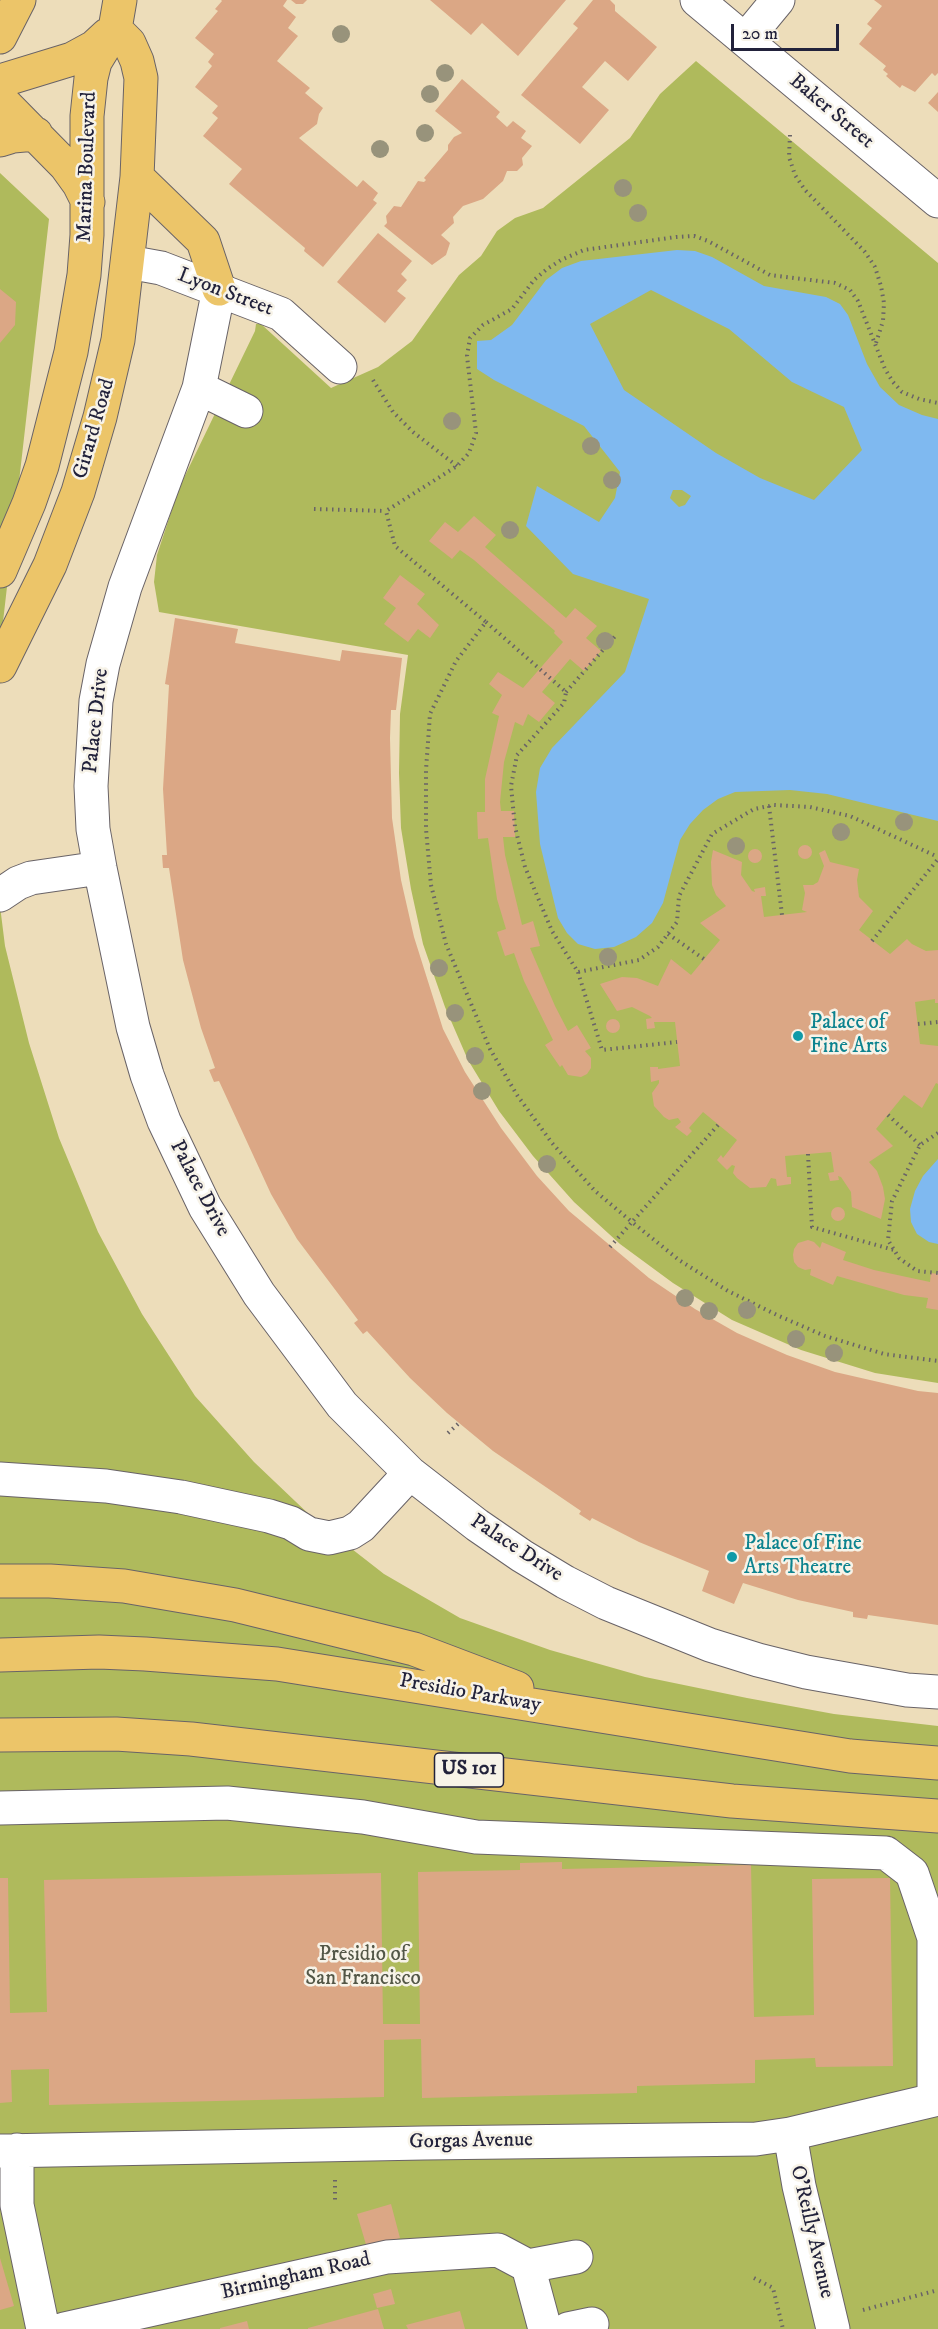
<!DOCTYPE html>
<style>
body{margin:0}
#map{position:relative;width:938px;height:2329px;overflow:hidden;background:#edddba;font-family:"IM FELL DW Pica",serif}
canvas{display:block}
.scale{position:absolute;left:731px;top:24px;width:108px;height:27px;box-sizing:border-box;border:3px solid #22223b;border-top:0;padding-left:8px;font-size:18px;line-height:21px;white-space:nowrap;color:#22223b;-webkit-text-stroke:4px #f7f3e8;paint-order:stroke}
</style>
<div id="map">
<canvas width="938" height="2329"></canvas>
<div class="scale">20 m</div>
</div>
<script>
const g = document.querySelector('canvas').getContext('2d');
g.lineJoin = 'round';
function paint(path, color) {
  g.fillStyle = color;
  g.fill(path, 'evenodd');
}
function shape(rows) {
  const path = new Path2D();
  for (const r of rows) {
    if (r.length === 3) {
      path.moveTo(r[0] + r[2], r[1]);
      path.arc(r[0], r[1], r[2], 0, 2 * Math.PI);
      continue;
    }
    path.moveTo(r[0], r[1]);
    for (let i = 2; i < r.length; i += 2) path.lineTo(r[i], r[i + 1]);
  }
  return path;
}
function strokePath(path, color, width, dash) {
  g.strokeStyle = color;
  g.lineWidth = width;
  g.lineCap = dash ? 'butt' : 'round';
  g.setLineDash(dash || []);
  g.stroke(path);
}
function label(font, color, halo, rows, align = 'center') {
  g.font = font + ' "IM FELL DW Pica",serif';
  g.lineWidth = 5;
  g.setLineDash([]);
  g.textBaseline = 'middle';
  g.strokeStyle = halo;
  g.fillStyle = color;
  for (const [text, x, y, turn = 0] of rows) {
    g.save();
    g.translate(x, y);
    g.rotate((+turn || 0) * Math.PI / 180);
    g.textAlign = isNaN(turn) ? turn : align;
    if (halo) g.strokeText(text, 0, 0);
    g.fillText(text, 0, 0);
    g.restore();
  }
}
paint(shape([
 [696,61,938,263,938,1383,875,1373,801,1350,732,1320,673,1283,620,1244,574,1202,533,1156,499,1111,468,1060,445,1007,423,944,411,889,401,828,399,773,400,714,408,655,159,612,154,582,157,555,179,488,255,331,256,324,261,324,331,388,378,367,412,341,459,275,481,256,497,231,515,218,543,208,630,138,660,94],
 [0,173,49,219,0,648],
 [0,906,5,946,29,1043,59,1138,98,1232,142,1314,195,1396,254,1462,316,1521,384,1574,460,1618,550,1650,645,1677,747,1698,834,1714,938,1726,938,2329,0,2329]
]), '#afba5c');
paint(shape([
 [677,250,695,251,712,257,764,286,826,297,840,304,848,315,867,364,880,387,899,405,922,415,938,419,938,821,827,794,790,790,735,792,718,799,703,810,690,824,680,840,663,903,652,923,636,937,614,947,595,949,578,944,567,933,558,918,540,844,536,792,540,768,552,748,625,672,649,599,573,574,526,526,537,486,599,522,615,498,620,472,584,426,494,380,477,369,477,341,491,340,512,325,546,280,562,268,581,261],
 [651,290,729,329,792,382,844,407,862,450,814,500,760,478,716,453,624,390,590,324],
 [673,490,682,490,691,496,685,505,679,507,670,498],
 [938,1159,938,1244,929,1242,917,1234,911,1222,910,1209,915,1191,923,1176]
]), '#7fb9f0');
paint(shape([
 [221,0,287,0,283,6,296,17,288,28,298,36,277,61,310,88,305,93,323,108,319,114,317,124,299,138,357,187,363,180,378,193,373,200,377,203,323,267,304,251,305,248,229,184,242,169,203,136,218,118,212,113,218,106,195,87,212,66,208,62,214,54,195,38,218,11,215,9,222,1],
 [291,0,307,0,303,4,296,4],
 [430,0,566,0,518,56,482,23,471,35],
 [593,0,610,0,615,5,615,11,657,47,628,81,605,61,582,87,609,110,580,144,521,95,578,28,573,24],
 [874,0,938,0,938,73,935,76,932,73,915,92,902,85,900,88,886,76,888,74,883,70,886,66,859,44,872,28,867,24,882,6],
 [462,79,500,112,496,117,507,127,513,121,526,131,521,138,532,146,522,158,523,165,517,171,507,171,503,181,483,199,463,206,453,217,454,223,441,235,450,243,446,255,432,265,384,226,387,223,386,216,394,206,401,207,418,181,424,182,426,180,424,178,448,150,448,145,454,137,462,133,435,111],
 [938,92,938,112,928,103],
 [378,233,412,261,401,274,407,280,397,291,406,298,385,323,337,282],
 [0,289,16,302,15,325,0,343],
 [474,516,496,535,485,547,566,618,575,608,597,626,586,638,601,651,584,671,570,659,542,692,555,703,539,722,528,714,523,726,515,722,504,762,500,802,501,811,514,811,515,837,503,837,505,855,522,925,533,921,540,946,530,948,555,1006,568,1031,577,1025,591,1048,585,1051,591,1058,591,1068,587,1074,581,1077,568,1075,562,1065,560,1067,545,1045,553,1040,524,981,514,953,505,956,497,932,506,929,497,899,488,838,478,839,477,812,485,812,485,779,499,716,492,713,502,695,489,684,498,672,523,688,563,642,554,633,555,631,474,560,460,550,452,559,429,541,445,522,458,532],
 [400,575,425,594,417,604,439,625,430,638,418,629,408,642,384,624,396,608,383,598],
 [175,618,238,629,235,643,340,661,342,650,402,658,396,710,391,710,390,738,392,818,401,880,414,937,443,1029,465,1072,501,1128,537,1176,569,1211,649,1278,695,1309,737,1333,787,1355,835,1372,918,1391,938,1393,938,1625,868,1615,867,1619,853,1617,853,1612,798,1600,743,1583,734,1604,702,1591,709,1571,639,1542,592,1518,590,1521,579,1514,581,1511,493,1451,447,1413,410,1378,367,1331,363,1334,354,1323,358,1320,297,1239,271,1194,219,1081,214,1082,209,1070,215,1068,201,1028,183,960,169,868,163,868,162,855,167,855,163,789,169,685,165,684],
 [805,852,7],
 [755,856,7],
 [713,850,742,862,741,875,752,891,755,892,754,889,765,887,766,896,761,896,764,917,807,912,802,910,805,893,803,885,813,885,818,882,824,866,819,853,825,850,830,862,859,869,857,880,859,897,873,911,859,930,890,954,907,939,912,944,926,951,938,950,938,1003,935,1003,935,999,915,1002,920,1044,938,1046,938,1084,936,1083,922,1108,904,1095,876,1129,893,1146,869,1162,877,1171,883,1187,885,1199,881,1219,852,1207,851,1192,841,1177,838,1176,839,1180,830,1181,828,1173,834,1172,831,1152,785,1156,787,1177,791,1177,791,1184,777,1186,776,1179,771,1178,766,1187,750,1188,737,1178,733,1173,735,1166,732,1165,727,1170,717,1160,721,1155,723,1158,737,1140,703,1112,689,1128,692,1131,687,1136,675,1127,681,1122,678,1118,669,1120,664,1117,654,1106,652,1093,659,1083,659,1080,651,1082,650,1067,658,1067,658,1069,680,1066,675,1022,654,1022,655,1028,647,1029,646,1019,652,1018,650,1016,632,1007,617,1011,600,984,622,977,637,978,658,986,671,959,691,975,720,940,700,923,726,906,716,895,712,885,711,862],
 [613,1026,7],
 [838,1214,7],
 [808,1240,814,1242,820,1248,822,1242,846,1252,843,1260,874,1270,930,1282,931,1273,938,1274,938,1310,926,1308,928,1298,904,1295,837,1276,833,1285,810,1275,811,1269,805,1270,798,1267,794,1262,793,1255,794,1249,798,1243],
 [562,1862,562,1869,751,1865,754,2017,814,2015,812,1879,890,1878,893,2066,816,2067,815,2058,755,2060,755,2083,637,2086,637,2093,422,2098,421,2039,384,2040,384,2097,49,2105,49,2069,11,2070,12,2102,0,2103,0,1878,8,1878,10,2013,47,2012,44,1880,381,1873,383,2024,420,2024,418,1872,520,1870,520,1863],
 [391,2204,400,2238,367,2248,357,2214],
 [0,2258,14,2306,0,2310],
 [391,2289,395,2304,377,2308,373,2294],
 [378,2309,384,2329,308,2329,308,2328],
 [460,2311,465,2329,408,2329,406,2325],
 [247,2321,249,2329,220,2329,220,2328]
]), '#dba785');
const minor = shape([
 [697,0,938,201],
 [745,40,778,0],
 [128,262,161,268,281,314,340,367],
 [219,289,199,388,125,587,103,664,96,701,91,786,93,829,100,868,133,1027,147,1075,164,1121,205,1207,259,1294,342,1405,410,1473,477,1525,522,1556,565,1582,606,1603,710,1645,758,1660,806,1672,907,1690,938,1692],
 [199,388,246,411],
 [0,895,18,883,31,878,100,868],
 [0,1479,106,1486,181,1497,269,1516,291,1523,309,1534,329,1538,350,1533,361,1526,410,1473],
 [0,1808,227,1803,363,1817,476,1837,886,1853,912,1873,934,1938,934,2100],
 [790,2134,799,2186,833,2329],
 [17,2150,17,2205,43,2329],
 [0,2151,424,2143,756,2139,790,2134,938,2099],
 [528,2266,545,2329],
 [528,2266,576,2257],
 [64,2329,387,2257,498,2250,528,2266],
 [568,2329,592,2324]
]);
const major = shape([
 [0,37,19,0],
 [0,81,72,59,94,47,107,35],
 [0,99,66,166,79,184,88,202],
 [0,140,13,136,36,134],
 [137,177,203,241,219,289],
 [0,571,29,503,42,466,71,352,84,275,87,235,87,116,91,78,95,62,115,29,120,0],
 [0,666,50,565,78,492,100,417,118,340,137,177,141,78,137,61,129,43,115,29]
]);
const highway = shape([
 [0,1581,50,1581,124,1586,235,1605,414,1649,517,1688],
 [0,1655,99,1652,145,1654,277,1664,850,1756,938,1763],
 [0,1735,116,1734,191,1739,732,1801,938,1816]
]);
strokePath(minor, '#696367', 35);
strokePath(major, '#696367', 35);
strokePath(highway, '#696367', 35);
strokePath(shape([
 [790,135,789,157,795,175,805,190,865,252,875,267,881,286,884,303,883,321,876,343],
 [373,380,393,412,413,432,457,466],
 [314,509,386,511],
 [486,622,566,692,564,703,517,755,511,786,515,827,525,867,552,931,578,972,639,960,658,947,677,922,679,896,712,834,754,809,774,805,810,807,850,816,938,857],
 [566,692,617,634],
 [769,806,782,915],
 [668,934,704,959],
 [872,941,938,859],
 [578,972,602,1050,677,1042],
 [918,1024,938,1022],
 [888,1115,920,1145],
 [718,1125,632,1222,679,1260,728,1291,779,1316,825,1336,884,1354,938,1361],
 [938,1133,920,1145,892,1201,888,1240,899,1258,917,1271,938,1273],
 [808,1154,812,1227,894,1250],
 [610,1247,632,1222,595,1191,552,1143,517,1095,490,1049,446,944,431,885,426,829,426,770,430,714,456,661,486,622,395,546,386,511,457,466,469,453,476,433,467,356,470,338,483,325,512,309,534,280,547,269,561,260,584,250,676,237,694,236,708,241,770,275,835,283,850,290,858,301,885,369,893,382,902,392,919,399,938,403],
 [448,1433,459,1423],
 [335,2180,335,2203],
 [754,2278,773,2288,783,2329],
 [863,2310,938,2290]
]), '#696367', 4, [1.5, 4.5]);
strokePath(minor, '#fff', 33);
strokePath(major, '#ecc569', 33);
strokePath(highway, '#ecc569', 33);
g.fillStyle = '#98937b';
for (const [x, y] of [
 [341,34],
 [445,73],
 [430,94],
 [425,133],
 [380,149],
 [623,188],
 [638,213],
 [452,421],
 [591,446],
 [612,480],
 [510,530],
 [605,641],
 [904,822],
 [841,832],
 [736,846],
 [608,957],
 [439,968],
 [455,1013],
 [475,1056],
 [482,1091],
 [547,1164],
 [685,1298],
 [747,1310],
 [709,1311],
 [796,1339],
 [834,1353]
]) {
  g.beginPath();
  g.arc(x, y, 9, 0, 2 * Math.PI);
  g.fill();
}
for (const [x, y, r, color] of [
 [798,1036,6,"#0f9aa8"],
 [732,1557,6,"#0f9aa8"]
]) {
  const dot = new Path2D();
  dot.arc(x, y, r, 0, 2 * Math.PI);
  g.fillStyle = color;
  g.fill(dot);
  strokePath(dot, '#f7f3e8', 2);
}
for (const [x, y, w] of [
 [469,1770,69]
]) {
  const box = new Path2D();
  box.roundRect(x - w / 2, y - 17, w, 34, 4.5);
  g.fillStyle = '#f7f3e8';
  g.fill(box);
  strokePath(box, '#22223b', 1.5);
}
label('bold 20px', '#22223b', null, [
 ["US 101",469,1770]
]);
label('21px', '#22223b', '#f7f3e8', [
 ["Baker Street",831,112,40],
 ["Marina Boulevard",88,167,-88],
 ["Lyon Street",225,293,21],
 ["Girard Road",95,429,-74],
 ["Palace Drive",97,721,-84],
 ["Palace Drive",199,1189,62],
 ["Palace Drive",516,1549,33],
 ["Presidio Parkway",470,1694,10],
 ["Gorgas Avenue",471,2142,-1],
 ["O'Reilly Avenue",811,2232,77],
 ["Birmingham Road",296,2277,-13]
]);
label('21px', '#0d838f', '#f7f3e8', [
 ["Palace of",810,1024],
 ["Fine Arts",810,1048],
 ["Palace of Fine",744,1545],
 ["Arts Theatre",744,1569]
], 'left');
label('21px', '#535747', '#f7f3e8', [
 ["Presidio of",363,1956],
 ["San Francisco",363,1980]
]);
</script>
